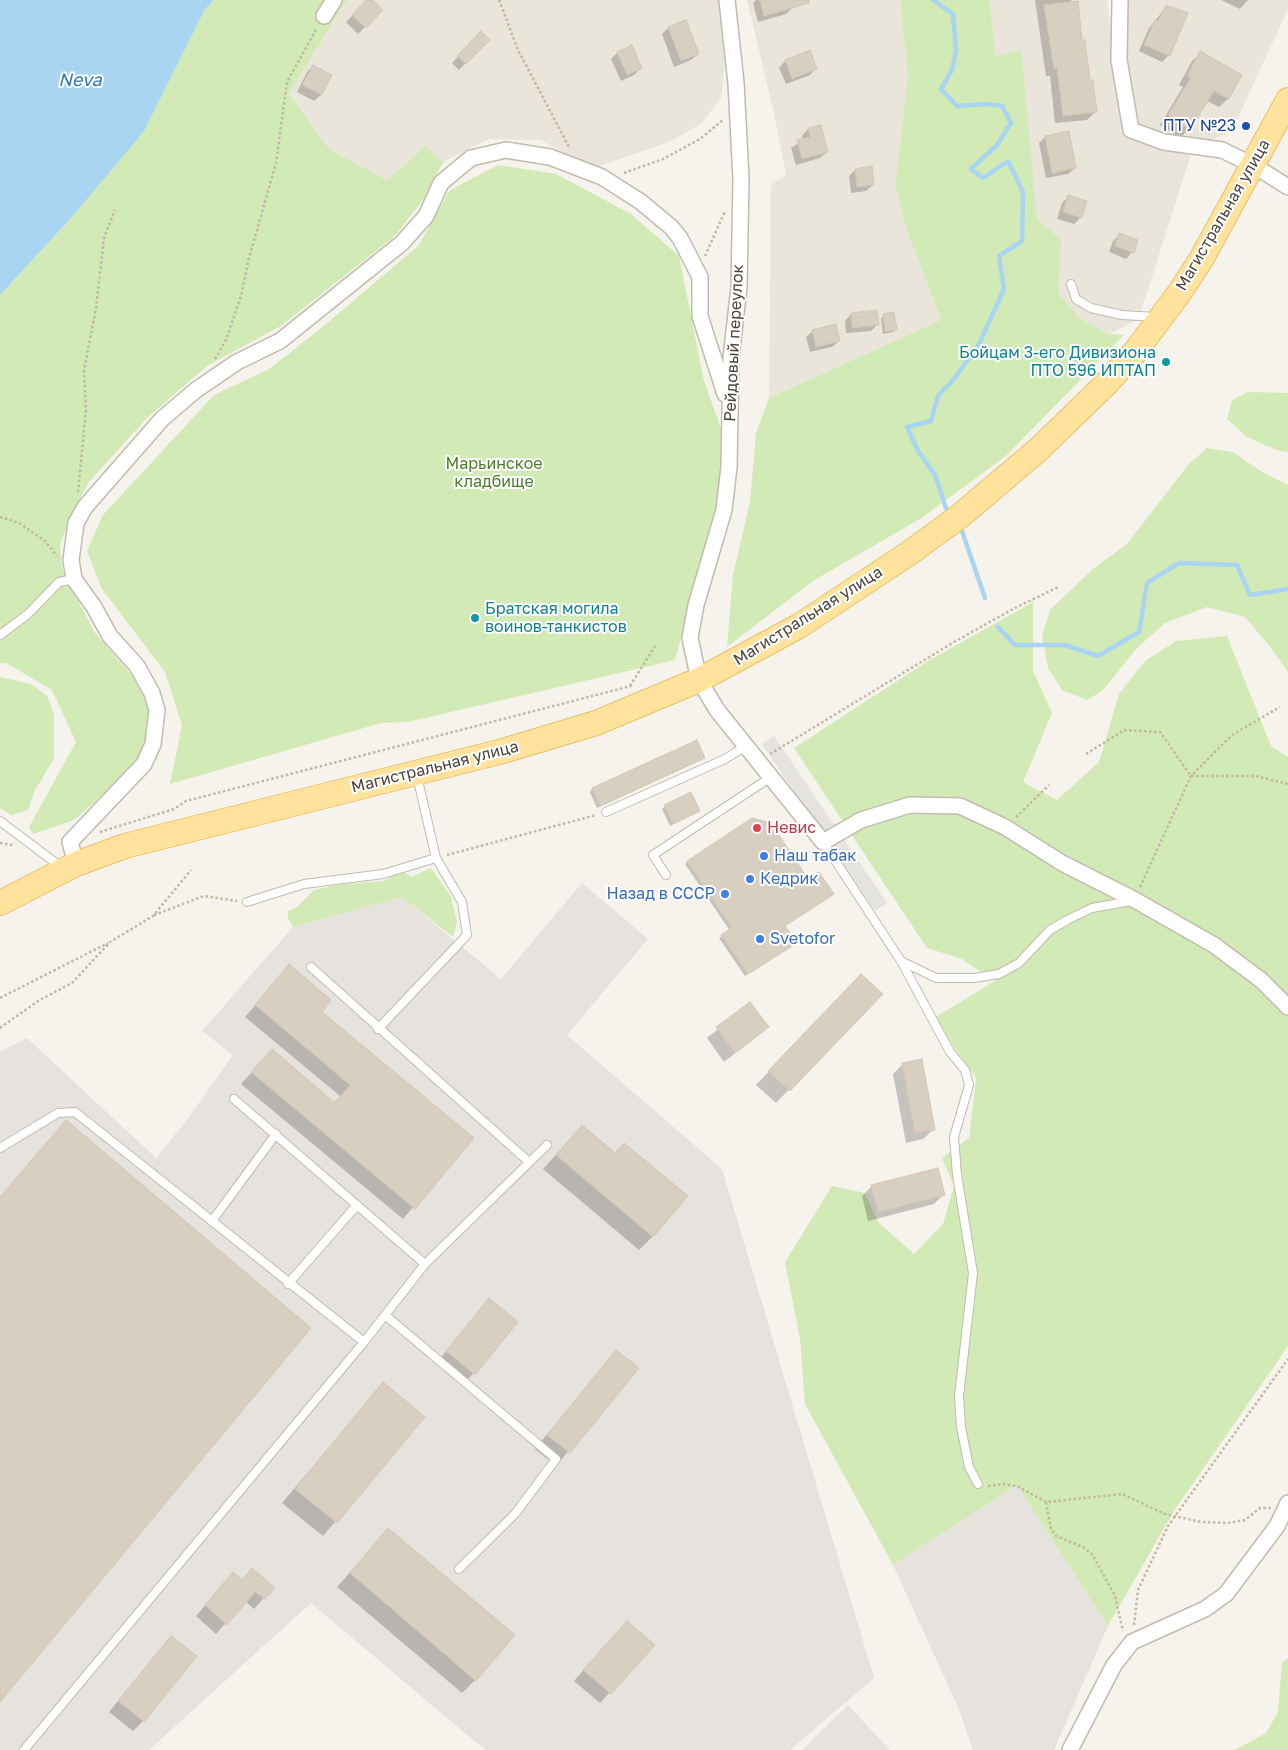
<!DOCTYPE html>
<meta charset="utf-8">
<style>
body{margin:0}
canvas{display:block;background:#f6f3ec}
</style>
<canvas width="1288" height="1750"></canvas>
<script>
const g = document.querySelector('canvas').getContext('2d');
g.lineJoin = 'round';
function paint(path, color) {
  g.fillStyle = color;
  g.fill(path, 'evenodd');
}
function shape(rows) {
  const path = new Path2D();
  for (const r of rows) {
    path.moveTo(r[0], r[1]);
    for (let i = 2; i < r.length; i += 2) path.lineTo(r[i], r[i + 1]);
  }
  return path;
}
function strokePath(path, color, width, dash) {
  g.strokeStyle = color;
  g.lineWidth = width;
  g.lineCap = dash ? 'butt' : 'round';
  g.setLineDash(dash || []);
  g.stroke(path);
}
function label(font, color, halo, rows, align = 'center') {
  g.font = font + ' "Golos Text",sans-serif';
  g.lineWidth = 4;
  g.setLineDash([]);
  g.textBaseline = 'middle';
  g.strokeStyle = halo;
  g.fillStyle = color;
  for (const [text, x, y, turn = 0] of rows) {
    g.save();
    g.translate(x, y);
    g.rotate((+turn || 0) * Math.PI / 180);
    g.textAlign = isNaN(turn) ? turn : align;
    if (halo) g.strokeText(text, 0, 0);
    g.fillText(text, 0, 0);
    g.restore();
  }
}
paint(shape([
 [347,0,718,0,727,42,721,98,701,124,669,142,594,168,540,140,489,139,443,162,424,146,387,180,329,149,289,92],
 [747,0,900,0,908,76,895,186,906,228,941,320,769,398,771,185,786,175,774,114],
 [986,0,1107,0,1125,135,1191,154,1139,318,1108,335,1079,319,1055,292,1037,219,1032,189,1021,51,995,56,990,2],
 [1126,0,1288,0,1288,9,1232,131,1203,144,1134,127,1123,58]
]), '#eae5da');
paint(shape([
 [582,883,648,939,567,1035,722,1169,874,1678,790,1750,485,1750,311,1603,149,1750,0,1750,0,1052,27,1038,156,1158,186,1121,233,1055,202,1031,293,927,402,897,501,979],
 [1017,1485,1108,1626,1054,1750,973,1750,958,1707,893,1565],
 [848,1705,890,1750,802,1750]
]), '#e6e2dd');
paint(shape([
 [214,0,347,0,289,93,329,149,387,180,425,146,443,162,424,198,395,236,281,326,207,366,147,418,89,482,73,511,60,544,62,570,95,633,142,687,154,726,134,768,74,820,33,834,29,827,76,742,52,690,6,663,0,663,0,295,71,218,205,9],
 [900,0,986,0,990,2,995,56,1021,50,1037,219,1061,240,1058,293,1080,319,1108,334,1124,335,1006,456,923,517,813,581,727,647,733,575,750,502,756,433,769,398,941,320,906,228,895,186,908,76],
 [498,165,556,174,631,214,679,256,704,381,725,439,717,504,675,660,408,722,381,723,170,784,182,725,165,672,102,589,87,551,103,515,214,395,269,369,319,330,419,245,450,190],
 [1248,392,1288,393,1288,452,1279,451,1247,437,1227,419,1232,400],
 [1207,448,1233,452,1262,472,1288,485,1288,672,1271,648,1245,617,1207,607,1165,623,1137,648,1102,691,1087,700,1062,690,1048,668,1042,636,1050,610,1094,568,1127,544,1188,465],
 [1033,602,1033,671,1052,713,1023,782,1057,800,1099,762,1119,694,1145,661,1176,641,1227,636,1271,746,1288,757,1288,1346,1174,1511,1108,1626,1017,1485,893,1565,805,1404,800,1339,785,1262,832,1186,865,1193,879,1223,914,1254,943,1224,954,1186,942,1158,969,1138,976,1078,934,1018,995,981,962,959,927,948,794,748,928,661],
 [0,677,31,684,47,696,54,715,54,759,35,790,28,810,12,815,0,808],
 [431,868,451,897,457,922,453,937,402,897,293,927,288,918,288,911,296,908,314,890,337,885,383,881,403,871,411,877],
 [1288,1658,1288,1750,1235,1750,1266,1733,1278,1712,1282,1662]
]), '#d2eab5');
paint(shape([
 [774,736,887,903,875,911,762,744]
]), '#e5e3e0');
paint(shape([
 [0,0,214,0,205,9,144,131,71,218,0,295]
]), '#a9d4f2');
paint(shape([
 [368,0,371,0,382,10,358,34,346,22],
 [756,0,791,0,793,7,786,14,758,22,753,3],
 [1035,0,1071,0,1095,112,1087,120,1055,123,1050,76,1046,76],
 [1221,0,1248,0,1240,9],
 [1167,6,1169,55,1162,62,1139,51,1149,28],
 [668,28,698,54,691,60,674,67,662,34],
 [481,33,488,40,459,70,452,63],
 [809,52,816,68,810,75,786,84,779,68,785,61],
 [617,53,641,68,634,75,621,81,611,59],
 [1201,53,1241,75,1228,99,1219,107,1207,101,1189,129,1180,138,1160,125,1183,87,1179,85,1192,61],
 [313,66,331,75,321,95,314,101,297,92,307,72],
 [808,129,827,152,820,158,796,165,791,148,803,140,802,136],
 [1045,137,1075,168,1068,174,1046,178,1039,143],
 [855,170,873,185,866,191,851,193,849,176],
 [1068,197,1085,202,1080,218,1074,224,1057,219,1062,203],
 [1120,234,1132,252,1126,259,1109,252,1113,241],
 [851,314,878,324,871,331,846,333,845,321],
 [884,315,896,330,893,332,883,334,881,318],
 [813,331,839,341,832,347,810,352,806,337],
 [697,742,704,757,701,760,597,808,590,792,592,789],
 [665,806,699,810,670,826,662,809],
 [688,862,807,881,784,927,795,943,745,976,719,938,730,931,685,864],
 [289,966,320,1012,472,1138,403,1219,241,1084,272,1050,334,1103,340,1096,245,1017],
 [848,989,881,994,776,1103,756,1085],
 [750,1003,768,1027,724,1062,707,1038],
 [903,1064,933,1130,923,1139,906,1143,893,1074],
 [582,1126,615,1154,653,1236,639,1250,543,1169],
 [872,1186,944,1194,934,1204,868,1221,862,1196],
 [489,1300,517,1322,464,1384,437,1362],
 [616,1351,637,1368,556,1466,535,1449],
 [383,1384,423,1417,323,1536,282,1503],
 [388,1530,475,1680,462,1693,337,1587],
 [252,1570,273,1588,254,1609,245,1601,216,1634,196,1616,223,1584,241,1581],
 [617,1632,653,1645,600,1703,574,1681],
 [171,1637,143,1721,133,1731,109,1712]
]), '#0003');
strokePath(shape([
 [933,0,953,14,956,50,952,70,941,89,957,106,987,104,1002,106,1011,123,997,145,971,169,983,178,1008,161,1023,192,1022,241,999,256,1004,289,980,342,954,379,938,396,931,421,907,427,918,451,935,475,946,508],
 [962,531,985,598],
 [998,627,1015,645,1065,645,1098,656,1139,632,1147,583,1179,563,1237,565,1250,595,1288,589]
]), '#a9d4f2', 4.5);
const building = shape([
 [366,0,373,0,383,10,366,28,352,15,366,0],
 [760,0,809,0,809,3,764,16,760,0],
 [1078,1,1082,40,1085,40,1090,80,1093,80,1097,112,1063,116,1057,68,1054,69,1044,5,1078,1],
 [1166,5,1188,13,1170,56,1144,45,1155,20,1158,21,1166,5],
 [686,20,699,54,681,61,668,27,686,20],
 [481,31,490,40,466,64,457,56,481,31],
 [632,45,642,68,627,75,617,52,632,45],
 [810,50,817,69,792,79,785,60,810,50],
 [1200,51,1242,75,1229,99,1214,91,1190,130,1168,115,1191,78,1187,76,1200,51],
 [313,65,332,75,322,95,302,85,313,65],
 [821,125,828,152,802,159,797,140,810,137,808,128,821,125],
 [1069,131,1076,168,1052,173,1045,136,1069,131],
 [872,166,874,185,857,187,855,169,872,166],
 [1068,195,1087,201,1082,218,1063,212,1068,195],
 [1119,233,1138,240,1134,253,1115,246,1119,233],
 [877,310,879,325,852,328,851,313,877,310],
 [894,312,897,330,885,332,883,314,894,312],
 [836,324,840,341,816,347,812,330,836,324],
 [697,740,705,758,600,806,592,788,697,740],
 [691,792,700,811,673,824,664,805,691,792],
 [752,818,771,823,808,879,819,872,834,894,785,926,797,943,748,974,721,935,732,928,687,861,752,818],
 [289,964,331,1000,322,1012,474,1138,415,1209,251,1072,272,1049,335,1103,350,1085,255,1005,289,964],
 [861,974,883,994,790,1091,768,1071,861,974],
 [750,1002,769,1027,735,1053,716,1027,750,1002],
 [922,1059,935,1130,915,1133,902,1063,922,1059],
 [66,1120,311,1328,0,1702,0,1197,66,1120],
 [582,1125,615,1153,624,1143,688,1196,653,1237,556,1155,582,1125],
 [938,1168,945,1195,878,1212,871,1185,938,1168],
 [489,1298,518,1322,475,1375,446,1351,489,1298],
 [616,1350,639,1368,570,1453,547,1435,616,1350],
 [383,1382,425,1417,337,1523,295,1489,383,1382],
 [388,1528,515,1635,476,1681,350,1573,388,1528],
 [252,1568,275,1588,265,1599,255,1592,227,1625,205,1605,233,1572,242,1580,252,1568],
 [627,1621,655,1645,611,1694,583,1670,627,1621],
 [171,1636,197,1656,144,1722,118,1701,171,1636]
]);
paint(building, '#d8cfc1');
strokePath(building, '#d3c7b4', 1);
const lane = shape([
 [1071,284,1076,299,1091,308,1122,315,1156,317],
 [0,635,28,614,59,582,74,579],
 [606,812,725,759,746,746],
 [0,821,61,867],
 [823,842,901,961,950,1052,965,1070,969,1085,954,1137,957,1175,973,1273,959,1396,961,1427,969,1467,978,1484],
 [666,875,653,855,771,777],
 [247,902,304,884,383,874,436,858],
 [901,961,936,978,974,978,999,974,1019,963,1050,930,1069,919,1092,908,1131,901],
 [311,967,529,1162],
 [378,1029,467,935,462,902,436,858,417,776],
 [234,1099,425,1264],
 [0,1148,58,1113,75,1112,364,1342,24,1750],
 [212,1221,276,1134],
 [288,1284,357,1205],
 [385,1315,556,1459,515,1514,459,1569],
 [364,1342,425,1264,547,1145]
]);
const street = shape([
 [727,0,736,83,741,179,739,287,731,358,729,467,724,510,696,605,690,638,699,680,717,710,823,842,861,820,910,805,960,806,1005,827,1062,863,1135,900,1214,945,1261,980,1288,1007],
 [1120,0,1119,60,1131,130,1164,142,1222,150,1253,165,1288,187],
 [324,16,334,0],
 [76,864,70,842,144,764,153,744,157,710,152,693,137,666,110,636,94,607,74,579,71,560,76,523,85,507,162,419,196,390,237,362,280,341,402,243,426,216,441,183,471,158,506,150,550,157,602,177,641,202,671,227,680,238,700,277,700,316,725,394],
 [1070,1750,1114,1665,1132,1642,1205,1609,1226,1594,1277,1526,1288,1503]
]);
const primary = shape([
 [0,903,76,864,125,846,503,751,596,723,699,680,799,626,908,554,960,516,1039,449,1106,384,1135,352,1180,292,1202,258,1288,100]
]);
strokePath(lane, '#c2bbae', 10);
strokePath(street, '#c2bbae', 18);
strokePath(primary, '#e6c16a', 26);
strokePath(shape([
 [499,0,518,50,570,149],
 [624,173,663,159,700,139,724,119],
 [705,256,725,211],
 [215,359,226,340,241,296,249,258,276,163,287,82,317,28],
 [78,492,86,410,84,371,96,308,104,238,115,210],
 [0,517,19,523,45,541,57,556],
 [630,686,655,646],
 [770,754,954,642,1013,609,1058,587],
 [1086,754,1124,730,1160,732,1191,776,1256,776,1288,784],
 [1016,817,1049,785],
 [100,832,174,809,186,801,631,686],
 [0,843,13,845],
 [447,855,596,815],
 [1140,887,1191,776,1232,735,1280,707],
 [154,915,204,896,237,901],
 [0,998,108,943],
 [0,1028,38,1001,72,983,110,942,153,916,191,870],
 [988,1486,1003,1484,1017,1486,1046,1502,1122,1494,1165,1514,1201,1522,1227,1523,1245,1520,1260,1508,1271,1508],
 [1046,1502,1051,1529,1056,1536,1083,1547,1092,1554,1115,1596,1123,1631],
 [1134,1625,1138,1590,1168,1526,1288,1359]
]), '#c4b79f', 2.5, [2.5, 2.5]);
strokePath(lane, '#fff', 8);
strokePath(street, '#fff', 15);
strokePath(primary, '#ffe39c', 24);
for (const [x, y, r, color] of [
 [1246,126,5,"#1a4fb4"],
 [1166,362,5,"#0f9aa8"],
 [475,618,5,"#0f9aa8"],
 [757,828,5,"#e0444e"],
 [764,856,5,"#3f7fe0"],
 [750,879,5,"#3f7fe0"],
 [725,894,5,"#3f7fe0"],
 [760,939,5,"#3f7fe0"]
]) {
  const dot = new Path2D();
  dot.arc(x, y, r, 0, 2 * Math.PI);
  g.fillStyle = color;
  g.fill(dot);
  strokePath(dot, '#fff', 2);
}
label('16px', '#164399', '#fff', [
 ["ПТУ №23",1236,126]
], 'right');
label('16px', '#4b4439', '#fff', [
 ["Магистральная улица",1223,215,-60],
 ["Рейдовый переулок",734,343,-87],
 ["Магистральная улица",808,616,-32],
 ["Магистральная улица",435,767,-14]
]);
label('16px', '#0d838f', '#fff', [
 ["Бойцам 3-его Дивизиона",1156,353],
 ["ПТО 596 ИПТАП",1156,371],
 ["Братская могила",485,609,"left"],
 ["воинов-танкистов",485,627,"left"]
], 'right');
label('16px', '#4a7f2a', '#fff', [
 ["Марьинское",494,464],
 ["кладбище",494,482]
]);
label('16px', '#be3a42', '#fff', [
 ["Невис",767,828]
], 'left');
label('16px', '#366cbe', '#fff', [
 ["Наш табак",774,856],
 ["Кедрик",760,879],
 ["Назад в СССР",715,894,"right"],
 ["Svetofor",770,939]
], 'left');
label('italic 18px', '#2e7ab2', '#fff', [
 ["Neva",80,80]
]);
</script>
